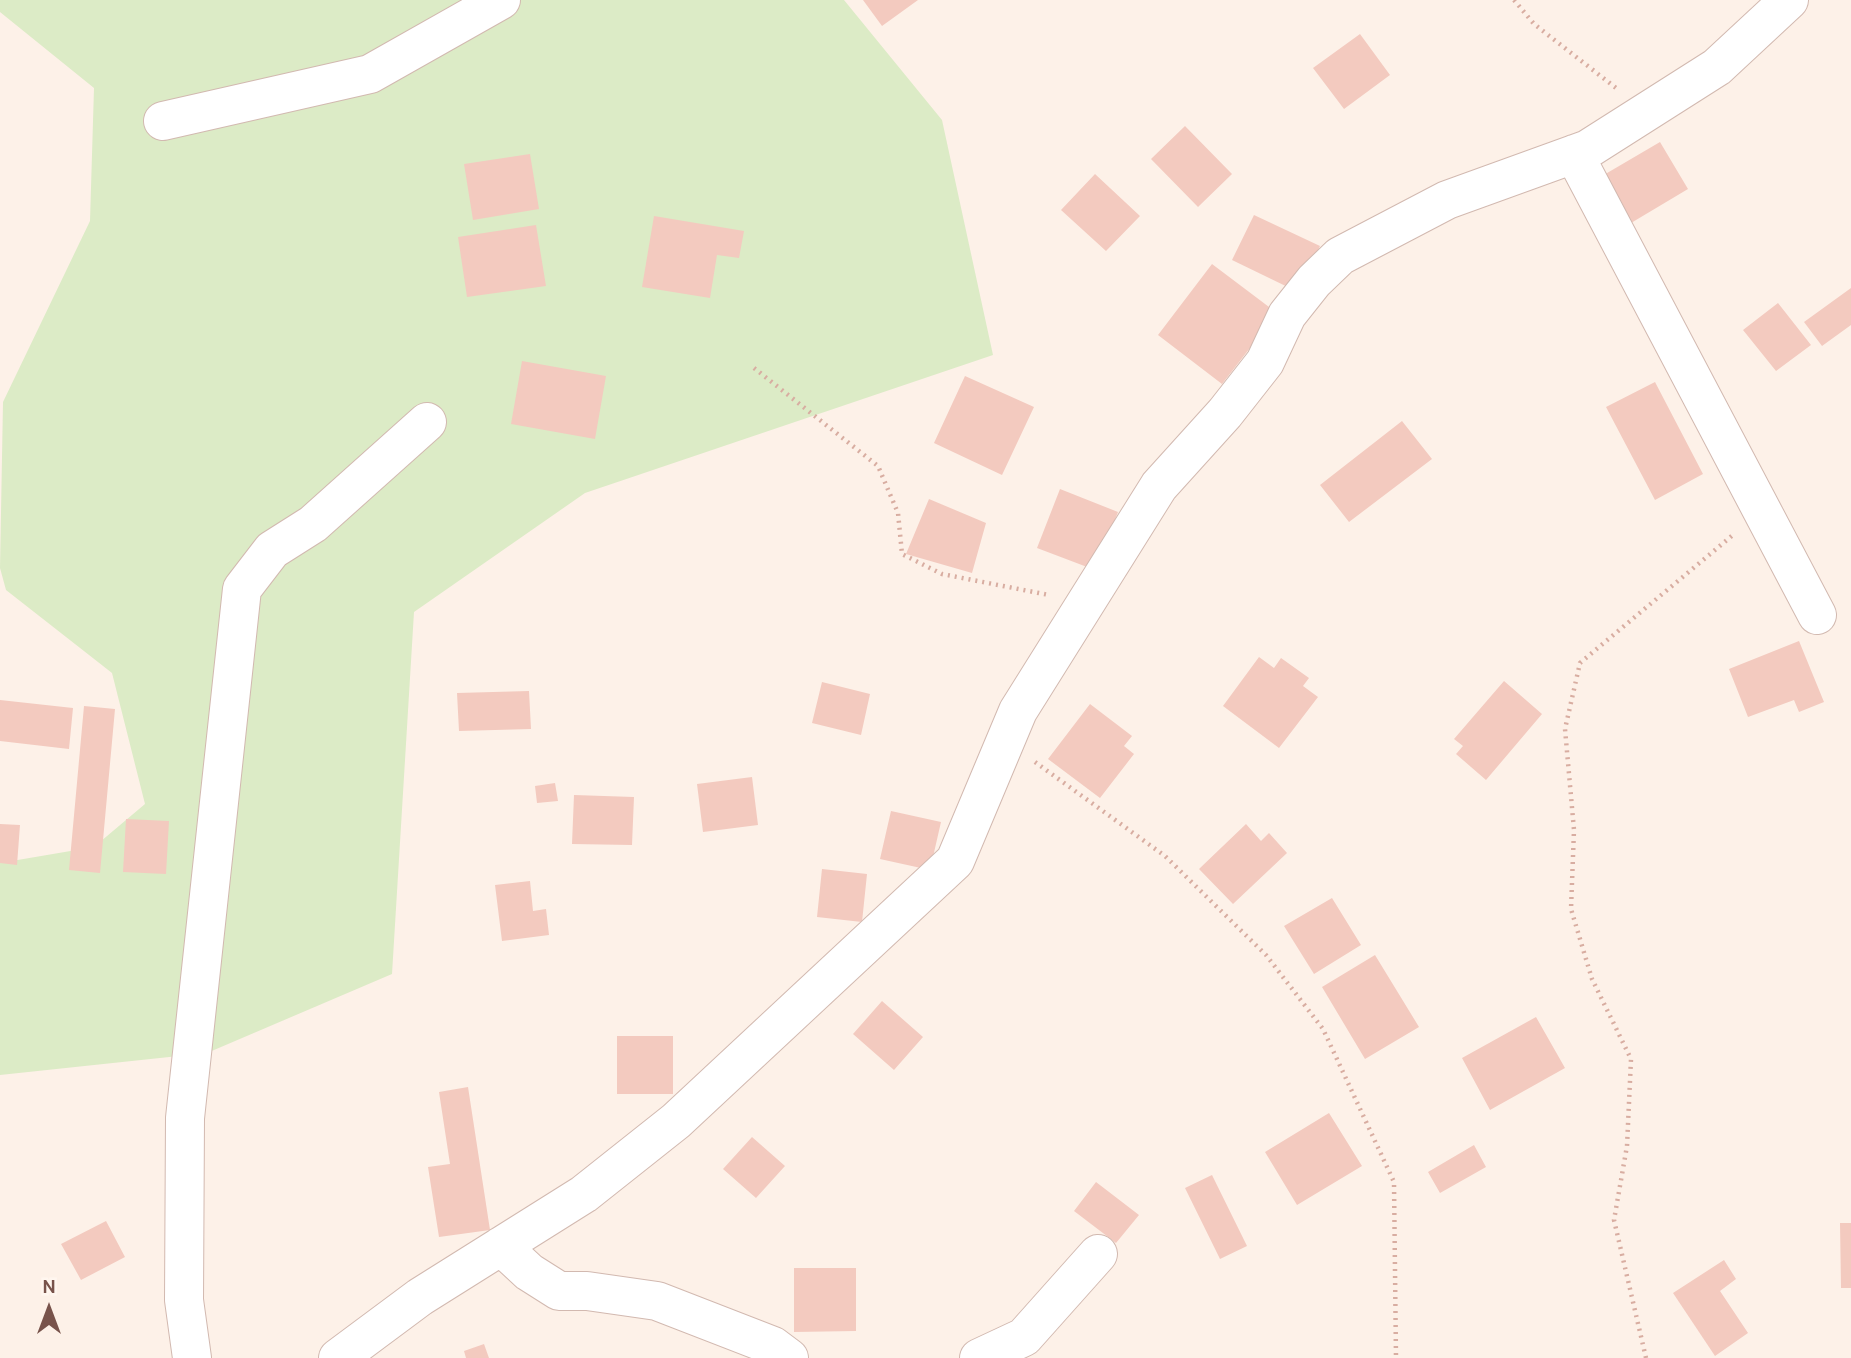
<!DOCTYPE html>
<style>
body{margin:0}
#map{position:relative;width:1851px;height:1358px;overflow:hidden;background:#fdf1e8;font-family:Overpass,sans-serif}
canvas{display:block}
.north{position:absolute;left:14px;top:1274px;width:70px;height:70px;-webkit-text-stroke:5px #fff6ef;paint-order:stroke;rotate:0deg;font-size:19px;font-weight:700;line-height:28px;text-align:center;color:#78534b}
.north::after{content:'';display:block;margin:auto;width:24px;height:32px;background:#78534b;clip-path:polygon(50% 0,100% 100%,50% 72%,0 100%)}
</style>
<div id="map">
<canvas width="1851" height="1358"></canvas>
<div class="north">N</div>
</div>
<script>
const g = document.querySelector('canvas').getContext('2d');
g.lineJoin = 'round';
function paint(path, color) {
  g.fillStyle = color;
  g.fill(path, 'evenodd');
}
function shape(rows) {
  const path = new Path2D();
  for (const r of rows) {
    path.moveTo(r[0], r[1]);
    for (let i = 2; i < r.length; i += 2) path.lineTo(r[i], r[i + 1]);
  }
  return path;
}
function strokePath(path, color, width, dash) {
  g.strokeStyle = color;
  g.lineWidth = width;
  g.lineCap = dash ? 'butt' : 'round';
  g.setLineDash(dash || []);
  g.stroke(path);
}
paint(shape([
 [0,0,844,0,942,120,993,355,585,493,414,612,392,974,207,1053,0,1075,0,863,94,847,145,804,112,673,6,590,0,568,3,402,90,221,94,88,0,12]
]), '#dcebc6');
paint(shape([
 [863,0,918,0,882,26],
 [1360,34,1390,75,1344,109,1313,68],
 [1185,126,1232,174,1198,207,1151,159],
 [1660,142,1688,189,1631,223,1602,176],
 [530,154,539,209,473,220,464,164],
 [1095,174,1140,216,1106,251,1061,210],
 [1254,215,1320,246,1298,292,1232,260],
 [654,216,744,231,739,258,717,255,710,298,642,287],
 [536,225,546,286,467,297,458,237],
 [1212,264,1277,313,1222,384,1158,335],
 [1851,288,1851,325,1822,346,1804,322],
 [1778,303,1811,345,1776,371,1743,330],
 [522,361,606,376,595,439,511,424],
 [965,376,1034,407,1002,475,934,443],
 [1655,382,1703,474,1655,500,1606,407],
 [1402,421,1432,459,1349,522,1320,485],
 [1060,489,1118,512,1095,570,1037,548],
 [929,499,986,523,972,573,906,554],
 [1799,641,1824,702,1799,712,1794,700,1748,717,1729,669],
 [1259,657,1274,668,1281,658,1309,678,1303,686,1318,697,1279,748,1223,706],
 [1504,681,1542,714,1486,780,1456,754,1463,746,1454,739],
 [822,682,870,694,861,735,812,723],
 [529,691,531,729,459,731,457,693],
 [0,700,73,708,69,749,0,741],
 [1090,704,1132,736,1124,746,1134,754,1100,798,1048,759],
 [84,706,115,709,100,873,69,870],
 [752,777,758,825,703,832,697,784],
 [555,783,558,801,537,803,535,786],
 [574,795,634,797,632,845,572,844],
 [891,811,941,822,930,870,880,859],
 [126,819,169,821,166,874,123,872],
 [0,824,20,825,17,865,0,863],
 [1246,824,1261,841,1269,833,1287,853,1233,904,1199,869],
 [822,869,867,874,862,922,817,917],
 [530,881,533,911,546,909,549,935,502,941,495,885],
 [1332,898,1361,945,1314,974,1284,926],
 [1375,955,1419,1027,1365,1059,1322,987],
 [882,1001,923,1037,894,1070,853,1034],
 [1536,1017,1565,1068,1490,1110,1462,1058],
 [617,1036,673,1036,673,1094,617,1094],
 [468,1087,490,1230,439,1237,428,1167,450,1164,439,1092],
 [1329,1113,1362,1166,1297,1205,1265,1152],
 [752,1137,785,1166,756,1198,723,1169],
 [1474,1145,1486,1167,1440,1193,1428,1172],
 [1212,1175,1247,1246,1220,1259,1185,1188],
 [1096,1182,1139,1215,1116,1243,1074,1211],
 [106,1221,125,1257,81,1280,61,1244],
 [1840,1223,1851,1223,1851,1288,1841,1288],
 [1724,1260,1736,1279,1720,1291,1748,1333,1715,1356,1673,1293],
 [794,1268,856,1268,856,1331,794,1332],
 [484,1344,489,1358,466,1358,464,1351]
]), '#f3cabf');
const minor = shape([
 [163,121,370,74,501,0],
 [1574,154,1817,615],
 [501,1246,529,1272,559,1291,587,1291,657,1301,773,1346,789,1358],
 [192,1358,184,1300,185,1118,242,589,272,550,313,524,427,422],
 [338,1358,420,1297,584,1194,676,1121,955,861,1018,711,1159,486,1225,413,1265,362,1287,315,1314,281,1340,256,1447,200,1588,149,1717,67,1789,0],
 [979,1358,1024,1337,1098,1254]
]);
strokePath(minor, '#d2b9b0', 40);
strokePath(shape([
 [1514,0,1534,24,1616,88],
 [754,368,878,466,898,513,902,554,942,574,1049,595],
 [1035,762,1165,856,1266,955,1323,1029,1394,1182,1396,1358],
 [1646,1358,1614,1220,1627,1146,1631,1059,1592,979,1571,909,1574,830,1565,729,1580,663,1734,534]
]), '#d8ada1', 4.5, [2, 5]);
strokePath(minor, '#fff', 38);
</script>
